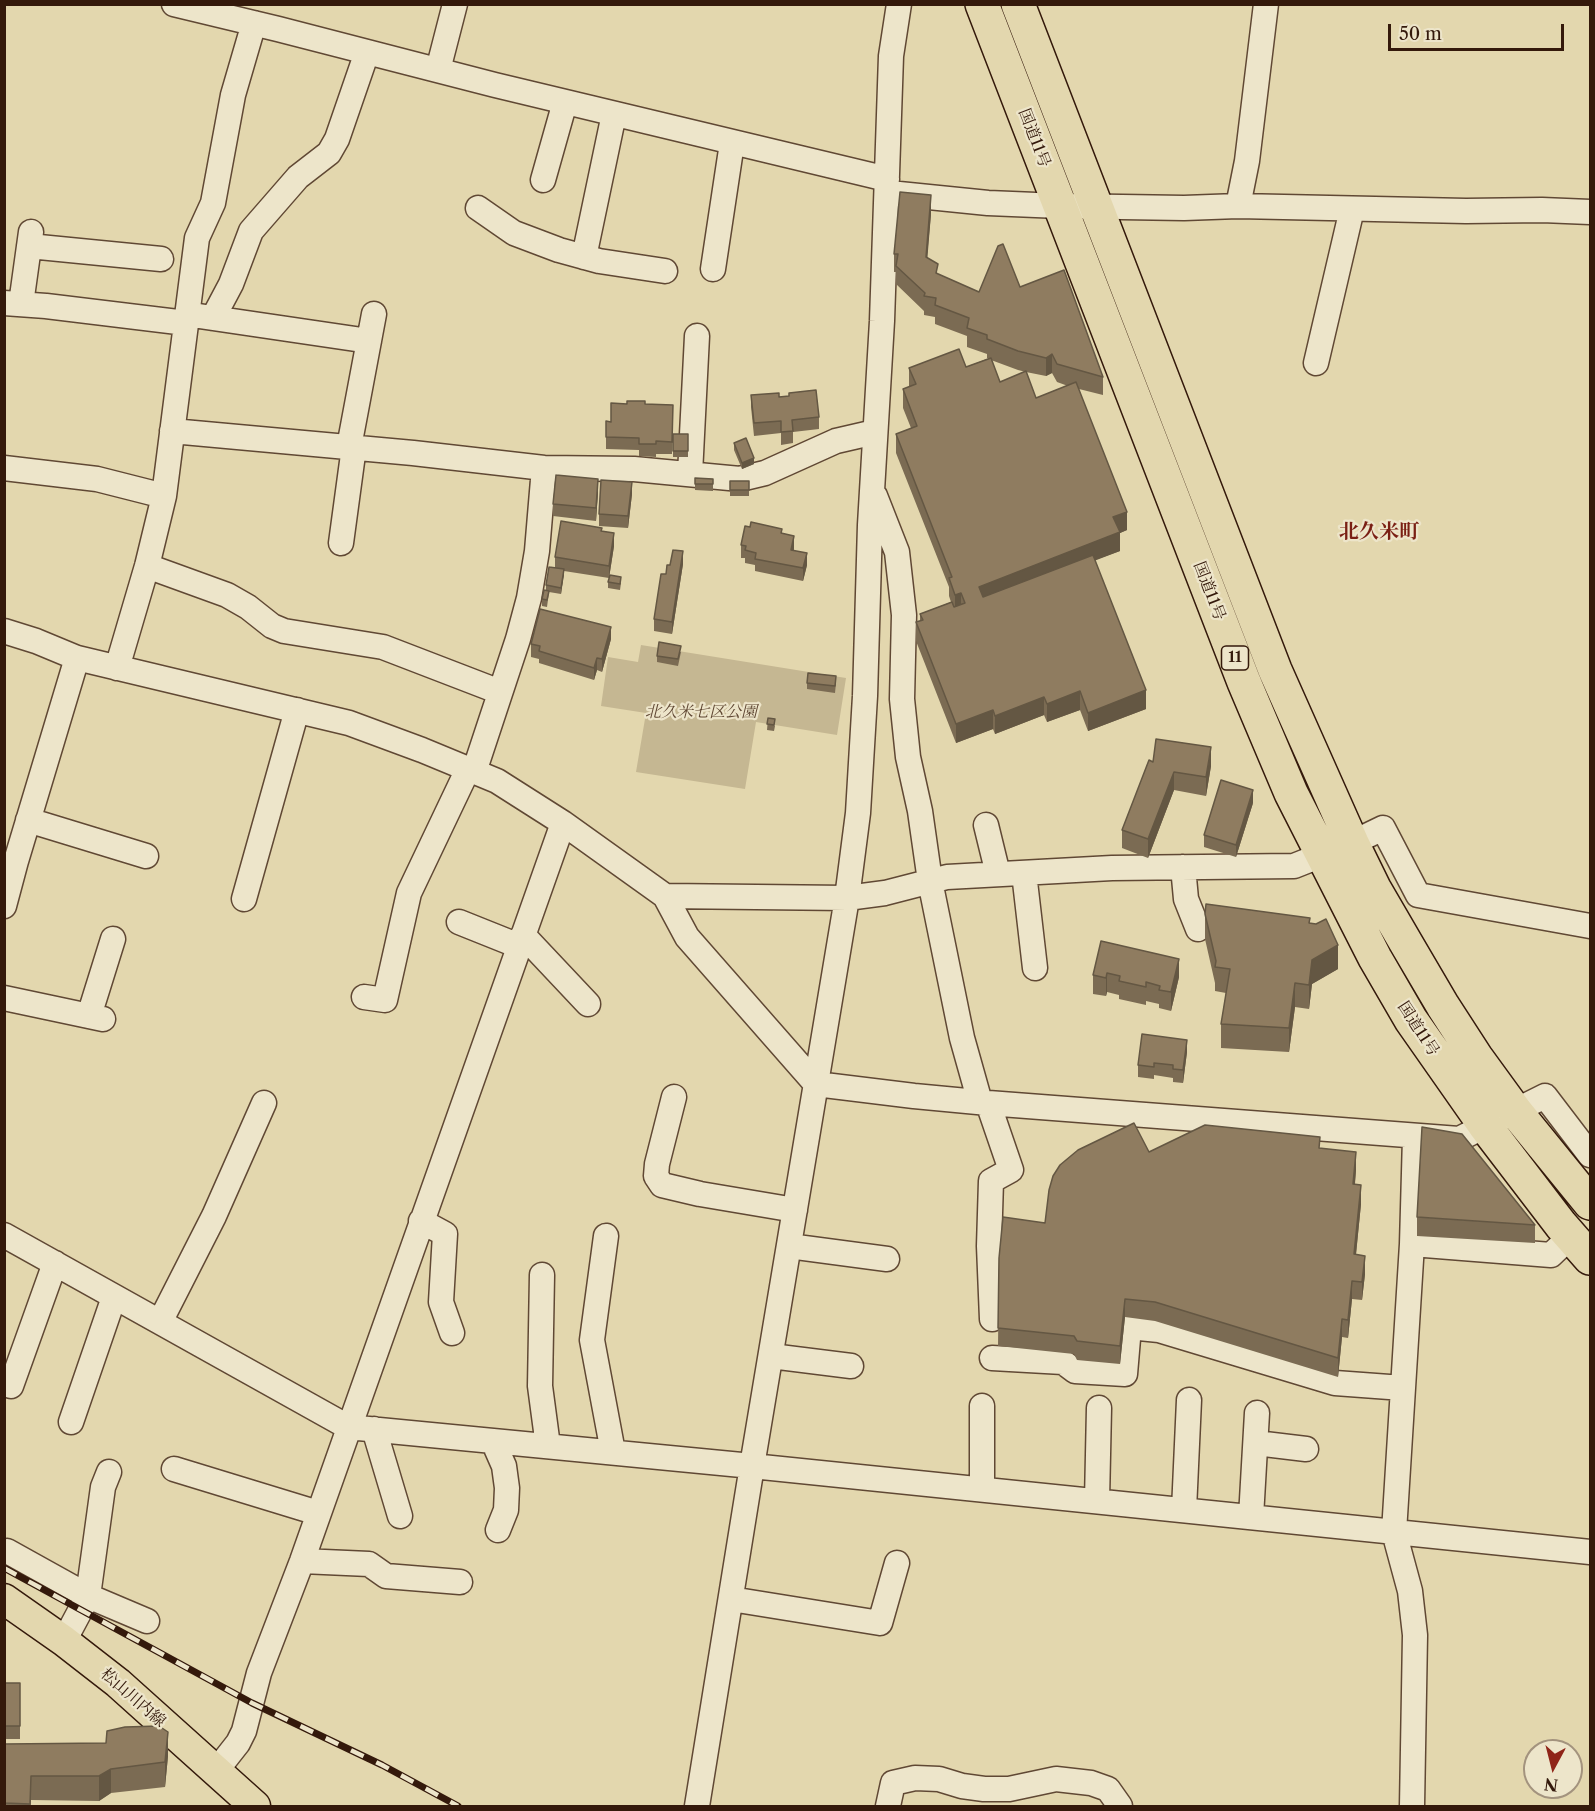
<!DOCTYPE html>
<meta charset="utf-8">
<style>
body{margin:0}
#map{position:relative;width:1595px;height:1811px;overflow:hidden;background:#e3d7ae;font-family:"Libre Caslon Text",serif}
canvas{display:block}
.frame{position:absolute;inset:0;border:6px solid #34190b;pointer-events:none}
.north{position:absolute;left:1523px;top:1739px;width:60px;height:60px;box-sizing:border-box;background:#ede5ca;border:2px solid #a3937e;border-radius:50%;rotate:187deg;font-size:16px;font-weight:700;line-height:24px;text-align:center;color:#34190b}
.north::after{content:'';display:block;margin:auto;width:21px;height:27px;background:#8f2418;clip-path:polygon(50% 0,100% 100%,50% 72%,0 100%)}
.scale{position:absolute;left:1388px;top:24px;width:176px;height:27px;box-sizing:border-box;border:3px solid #34190b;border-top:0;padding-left:8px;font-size:18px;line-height:21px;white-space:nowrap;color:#34190b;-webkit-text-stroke:4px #ede5ca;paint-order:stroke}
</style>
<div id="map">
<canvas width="1595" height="1811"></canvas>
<div class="frame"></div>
<div class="north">N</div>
<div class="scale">50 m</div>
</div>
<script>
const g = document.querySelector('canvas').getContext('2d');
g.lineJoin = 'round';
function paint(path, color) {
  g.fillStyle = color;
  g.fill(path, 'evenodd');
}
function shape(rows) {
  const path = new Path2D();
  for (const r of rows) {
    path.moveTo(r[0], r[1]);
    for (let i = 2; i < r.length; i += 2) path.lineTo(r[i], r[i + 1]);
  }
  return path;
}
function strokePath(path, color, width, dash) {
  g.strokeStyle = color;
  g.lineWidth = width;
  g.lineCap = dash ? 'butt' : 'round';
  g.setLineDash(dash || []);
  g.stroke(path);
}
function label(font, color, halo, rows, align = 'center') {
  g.font = font + ' "Libre Caslon Text","Noto Serif JP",serif';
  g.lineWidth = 4.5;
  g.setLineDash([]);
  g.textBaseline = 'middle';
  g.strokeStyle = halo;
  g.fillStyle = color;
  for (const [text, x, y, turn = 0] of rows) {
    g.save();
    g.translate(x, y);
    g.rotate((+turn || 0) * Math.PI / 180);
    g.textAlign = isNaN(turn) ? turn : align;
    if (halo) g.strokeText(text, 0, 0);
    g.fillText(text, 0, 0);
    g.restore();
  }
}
paint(shape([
 [641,645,846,678,837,735,756,722,745,789,636,772,646,713,601,706,608,657,638,662]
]), '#c5b792');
const minor = shape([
 [174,4,278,29,495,85,887,179],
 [438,70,455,4],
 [543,180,565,102],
 [899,194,988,203,1060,206,1184,208,1238,206,1247,161,1266,4],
 [1238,206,1466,211,1542,210,1590,212],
 [478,208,514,233,559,250,599,261,665,271],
 [29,246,161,259],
 [584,257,614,114],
 [713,269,732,143],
 [4,303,46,306,186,323],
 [21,304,31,232],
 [199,316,369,341],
 [213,318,231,284,251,231,298,177,329,153,337,139,367,52],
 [1316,363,1352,209],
 [172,431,413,453,544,468,634,469,740,479,765,473,836,441,875,432],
 [349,447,374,314],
 [4,468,97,479,164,496],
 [690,474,697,336],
 [875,496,897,552,904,615,902,699,908,757,920,811,930,881,962,1038,980,1102],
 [341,543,354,447],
 [147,566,227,595,248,607,272,626,284,631,383,647,500,692],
 [4,631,36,641,77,658,349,723,422,750,497,781,563,823,665,896,687,937,816,1084,914,1096,988,1103,1459,1139,1545,1096,1590,1155],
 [117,668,147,566,164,496,197,238,213,203,233,95,254,23],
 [474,772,518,639,529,598,537,551,544,468],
 [28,820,146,856],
 [986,825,998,874],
 [1183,867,1186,899,1198,929],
 [1024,873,1035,968],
 [665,896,847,898,885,893,947,877,1112,868,1294,866,1352,843,1383,828,1418,895,1590,926],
 [244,899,297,710],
 [4,906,16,861,77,658],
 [459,922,519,946],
 [523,935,588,1004],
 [364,997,385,1000,409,893,468,769],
 [4,998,103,1019],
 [89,1016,113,939],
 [674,1097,657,1164,656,1176,662,1185,700,1194,795,1210],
 [988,1103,1011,1170,991,1181,989,1246,992,1319],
 [421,1221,445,1234,441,1302,452,1333],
 [4,1235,348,1427,752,1466,1590,1552],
 [606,1236,592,1340,613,1452],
 [1412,1244,1551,1255,1571,1236],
 [789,1246,887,1259],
 [542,1275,540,1386,548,1446],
 [160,1322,214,1216,264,1103],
 [771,1356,851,1366],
 [992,1358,1063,1362,1075,1371,1125,1374,1129,1327,1159,1330,1335,1383,1403,1388],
 [11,1386,55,1263],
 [71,1422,114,1297],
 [374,1429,400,1516],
 [493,1441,504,1466,507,1488,506,1510,498,1530],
 [1256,1443,1306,1449],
 [174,1469,318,1513],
 [982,1489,982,1406],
 [1097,1501,1099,1408],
 [1184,1510,1189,1400],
 [1251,1517,1257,1413],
 [7,1551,88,1596,147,1621],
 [302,1561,369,1564,386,1576,460,1582],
 [731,1599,880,1623,897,1563],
 [64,1641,88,1596,103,1487,109,1472],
 [216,1771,238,1743,244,1731,259,1673,302,1561,563,823],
 [697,1806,752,1466,847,898,858,813,865,696,870,525,882,321,891,56,899,4],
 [888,1806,893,1783,915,1778,939,1779,962,1786,984,1789,1009,1789,1056,1779,1091,1783,1108,1789,1120,1806],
 [1412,1806,1415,1635,1410,1591,1394,1532,1412,1244,1415,1137]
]);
const major = shape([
 [4,1599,64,1641,118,1683,255,1806]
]);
const highway = shape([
 [982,4,1244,682,1291,793,1375,958,1411,1020,1486,1127,1561,1225,1590,1258],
 [1018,4,1275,670,1352,843,1374,888,1406,943,1443,1006,1476,1057,1516,1112,1590,1203]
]);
strokePath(minor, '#604834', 27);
strokePath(major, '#34190b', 33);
strokePath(highway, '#34190b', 36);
strokePath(minor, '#ede5ca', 24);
strokePath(major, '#e3d7ae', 30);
strokePath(highway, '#e3d7ae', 33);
const rail = shape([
 [4,1568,252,1703,382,1765,458,1806]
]);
strokePath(rail, '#34190b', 7);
strokePath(rail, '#ede5ca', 4.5, [14]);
paint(shape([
 [931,214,927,257,938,274,979,292,1020,287,1103,377,1103,395,1079,389,1127,530,1120,533,1120,551,1095,560,1146,709,1088,731,1080,710,1047,722,1044,715,995,734,993,729,956,743,916,641,916,622,920,621,920,614,951,602,949,596,949,587,896,453,896,434,911,428,903,408,903,389,909,387,909,368,966,367,989,358,987,358,987,354,967,347,967,336,935,324,935,317,924,315,924,311,896,284,896,272,894,272,894,254],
 [991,360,1018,370,1026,372,1000,382],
 [1026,372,1046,376,1052,373,1057,382,1068,386,1036,398],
 [751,395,779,397,819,417,819,429,793,432,793,443,781,445,781,433,754,436,751,407],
 [645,404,673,405,672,454,656,454,656,457,639,456,639,450,606,449,606,421,611,422],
 [673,434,688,434,688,457,673,457],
 [734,443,754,464,742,469,734,450],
 [695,478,713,479,713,491,695,490],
 [730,481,749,481,749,496,730,496],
 [598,492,596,521,553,516,553,504],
 [632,494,628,528,599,526,599,514],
 [602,531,614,546,609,578,564,571,561,594,549,592,547,607,542,606,542,599,546,590,546,585,555,567,555,557],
 [782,533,794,548,794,550,807,565,803,581,755,571,755,565,745,563,745,558,741,558,741,545],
 [683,564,672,634,654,631,654,619,666,574,670,565],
 [608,582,621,583,620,590,608,588],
 [611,639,602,672,597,670,594,680,539,663,539,659,531,657,531,644],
 [681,652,678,666,657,662,657,656],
 [807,683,836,683,835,693,807,689],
 [768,718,775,726,774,731,767,730],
 [1153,762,1211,766,1206,796,1174,790,1148,858,1122,848,1122,830],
 [1253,803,1236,857,1204,847,1204,835],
 [1205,914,1310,923,1338,969,1312,984,1309,1009,1295,1007,1289,1052,1221,1048,1221,1024,1226,993,1215,991,1215,983,1205,939],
 [1101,941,1179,977,1171,1011,1159,1008,1159,1004,1146,1001,1146,1005,1119,999,1119,995,1107,992,1106,996,1093,994,1093,975],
 [1187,1052,1183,1083,1173,1082,1173,1078,1154,1075,1154,1079,1138,1077,1138,1065],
 [1320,1148,1356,1170,1355,1184,1361,1204,1356,1255,1365,1274,1362,1300,1352,1299,1348,1338,1342,1337,1338,1377,1155,1321,1125,1317,1120,1364,1077,1360,1074,1354,998,1346,999,1258,1045,1223,1149,1152],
 [1417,1217,1535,1225,1535,1243,1417,1236],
 [4,1683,20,1683,20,1739,4,1739],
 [4,1744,168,1756,165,1787,111,1793,99,1801,31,1800,31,1806,4,1806]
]), '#7b6b53');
paint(shape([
 [931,195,931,214,926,275,926,257],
 [1052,354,1052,373,1046,376,1046,358],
 [754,458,754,464,742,469,742,463],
 [598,479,598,492,596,521,596,508],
 [632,482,632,494,628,528,628,516],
 [1127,512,1127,530,1120,533,1120,551,979,605,979,587,1113,517],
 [614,533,614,546,609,578,609,566],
 [794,536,794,548,791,562,791,550],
 [683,551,683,564,672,634,672,622],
 [807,553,807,565,803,581,803,568],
 [564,569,564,575,561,594,561,588],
 [961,593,961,611,955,613,955,595],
 [611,627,611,639,602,672,602,659],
 [597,658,597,670,594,680,594,668],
 [1146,690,1146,709,1088,731,1088,713],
 [1080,691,1080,710,1047,722,1047,704],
 [1044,697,1044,715,995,734,995,716],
 [993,710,993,729,956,743,956,724],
 [1211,747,1211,766,1206,796,1206,777],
 [1174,772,1174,790,1148,858,1148,839],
 [1253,790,1253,803,1236,857,1236,845],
 [1338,945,1338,969,1312,984,1309,1009,1309,985,1312,960],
 [1179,959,1179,977,1171,1011,1171,992],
 [1107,973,1107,992,1106,996,1106,978],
 [1295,983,1295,1007,1289,1052,1289,1028],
 [1187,1040,1187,1052,1183,1083,1183,1070],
 [1356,1152,1356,1170,1353,1203,1353,1184],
 [1361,1185,1361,1204,1354,1273,1354,1254],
 [1365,1256,1365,1274,1362,1300,1362,1282],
 [1352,1281,1352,1299,1348,1338,1348,1320],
 [1125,1299,1125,1317,1120,1364,1120,1346],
 [1342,1319,1342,1337,1338,1377,1338,1358],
 [168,1732,168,1756,165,1787,165,1762],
 [111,1769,111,1793,99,1801,99,1776]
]), '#645743');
const building = shape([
 [900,192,931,195,926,257,938,264,936,273,979,292,998,246,1003,244,1020,287,1064,270,1103,377,1057,364,1052,354,1046,358,1018,351,987,339,987,335,967,328,969,318,935,305,936,298,924,296,925,293,896,266,898,254,894,254,900,192],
 [959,349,966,367,991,358,1000,382,1026,371,1036,398,1076,382,1127,512,1113,517,1120,532,979,587,983,597,1093,555,1146,690,1088,713,1080,691,1047,704,1044,697,995,716,993,710,956,724,916,622,923,620,920,614,952,602,954,607,965,603,961,593,955,595,949,578,952,577,896,434,917,426,903,389,916,384,909,368,959,349],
 [816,390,819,417,792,420,793,431,781,432,781,421,754,423,751,395,779,393,779,397,789,396,789,393,816,390],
 [627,401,645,401,645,404,673,405,672,442,656,441,656,444,639,444,639,438,606,437,606,421,611,422,611,403,627,404,627,401],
 [673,434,688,434,688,451,673,451,673,434],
 [746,438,754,458,742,463,734,443,746,438],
 [556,475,598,479,596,508,553,504,556,475],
 [695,478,713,479,713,484,695,484,695,478],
 [601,480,632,482,628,516,599,514,601,480],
 [730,481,749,481,749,490,730,490,730,481],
 [561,521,602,528,601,531,614,533,609,566,555,557,561,521],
 [751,522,782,529,781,533,794,536,791,550,807,553,803,568,755,559,756,553,745,550,746,546,741,545,745,526,750,527,751,522],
 [673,550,683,551,672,622,654,619,661,574,666,574,667,565,670,565,673,550],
 [549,567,564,569,561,588,546,585,549,567],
 [610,575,621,577,620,584,608,582,610,575],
 [544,590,549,591,547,600,542,599,544,590],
 [540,609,611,627,602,659,597,658,594,668,539,651,540,646,531,644,540,609],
 [659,642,681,646,678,659,657,656,659,642],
 [808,673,836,676,835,686,807,683,808,673],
 [768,718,775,719,774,725,767,724,768,718],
 [1156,739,1211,747,1206,777,1174,772,1148,839,1122,830,1149,760,1153,762,1156,739],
 [1221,780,1253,790,1236,845,1204,835,1221,780],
 [1206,904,1310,918,1309,923,1316,924,1326,919,1338,945,1312,960,1309,985,1295,983,1289,1028,1221,1024,1230,969,1215,967,1216,961,1205,914,1206,904],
 [1101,941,1179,959,1171,992,1159,990,1160,986,1146,982,1146,987,1119,981,1120,976,1107,973,1106,978,1093,975,1101,941],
 [1142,1034,1187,1040,1183,1070,1173,1069,1173,1065,1154,1063,1154,1067,1138,1065,1142,1034],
 [1134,1123,1149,1152,1205,1125,1320,1137,1319,1148,1356,1152,1353,1184,1361,1185,1354,1254,1365,1256,1362,1282,1352,1281,1348,1320,1342,1319,1338,1358,1155,1302,1125,1299,1120,1346,1077,1341,1074,1336,998,1328,999,1258,1003,1217,1045,1223,1049,1190,1053,1176,1060,1165,1078,1150,1134,1123],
 [1422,1127,1462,1134,1535,1225,1417,1217,1422,1127],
 [4,1683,20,1683,20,1726,4,1726,4,1683],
 [159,1726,168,1732,165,1762,111,1769,99,1776,31,1776,30,1804,4,1803,4,1744,106,1743,107,1731,125,1727,159,1726]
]);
paint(building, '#8f7c60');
strokePath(building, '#645743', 1.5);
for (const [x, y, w] of [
 [1235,658,27]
]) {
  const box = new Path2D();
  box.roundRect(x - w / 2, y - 12, w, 24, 4.5);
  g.fillStyle = '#ede5ca';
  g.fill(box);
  strokePath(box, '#34190b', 1.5);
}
label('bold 15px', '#34190b', null, [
 ["11",1235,658]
]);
label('16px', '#34190b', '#ede5ca', [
 ["国道11号",1034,138,69],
 ["国道11号",1209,591,69],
 ["国道11号",1418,1029,57],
 ["松山川内線",133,1698,41]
]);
label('italic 16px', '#604834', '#ede5ca', [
 ["北久米七区公園",701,712]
]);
label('bold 20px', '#7a1f14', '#ede5ca', [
 ["北久米町",1379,532]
]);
</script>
